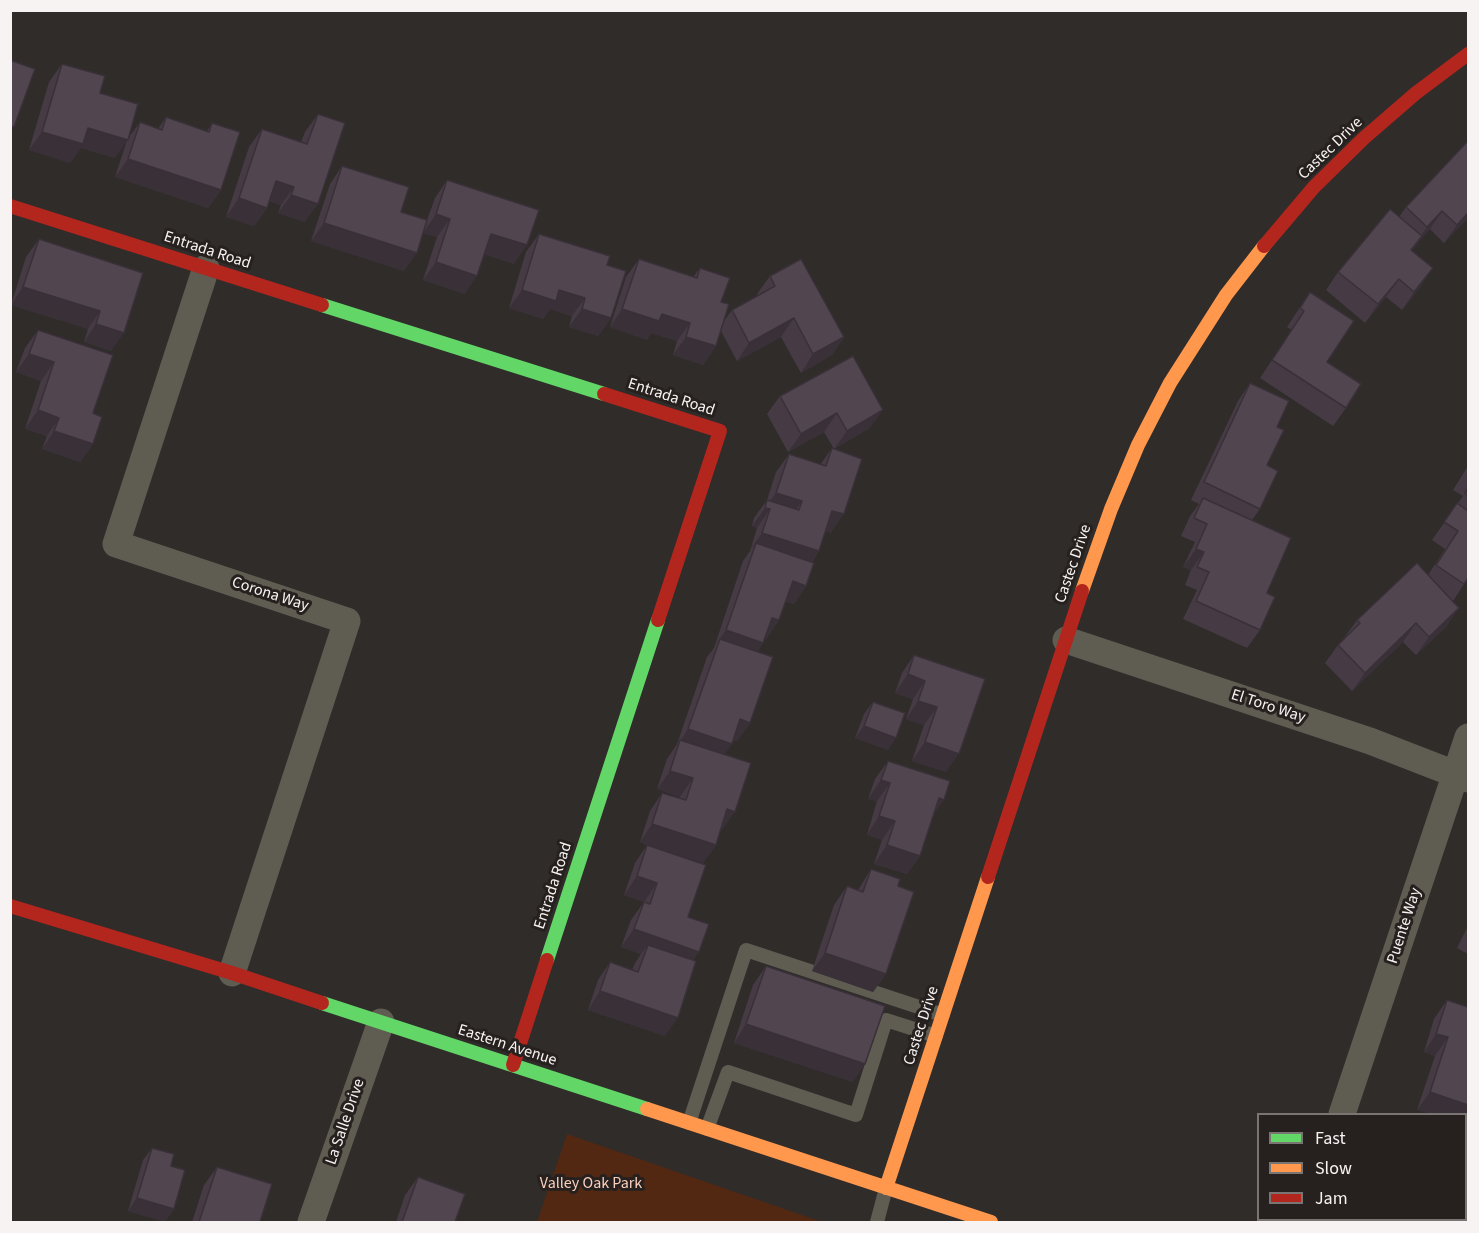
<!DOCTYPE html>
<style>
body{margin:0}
#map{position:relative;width:1479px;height:1233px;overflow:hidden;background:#2f2c2a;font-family:"Source Sans 3",sans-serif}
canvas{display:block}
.frame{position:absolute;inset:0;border:12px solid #f7f3f2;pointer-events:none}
.legend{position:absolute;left:1257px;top:1113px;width:210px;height:108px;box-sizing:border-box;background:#26211f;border:2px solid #7a7573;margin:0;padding:8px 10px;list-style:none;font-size:18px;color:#f7f3f2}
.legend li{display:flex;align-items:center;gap:12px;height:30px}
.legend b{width:30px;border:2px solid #7a7573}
</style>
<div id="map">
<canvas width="1479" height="1233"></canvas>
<div class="frame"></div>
<ul class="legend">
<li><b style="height:8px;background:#63d668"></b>Fast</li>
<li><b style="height:8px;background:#ff974d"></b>Slow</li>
<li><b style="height:8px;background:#b3261e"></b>Jam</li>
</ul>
</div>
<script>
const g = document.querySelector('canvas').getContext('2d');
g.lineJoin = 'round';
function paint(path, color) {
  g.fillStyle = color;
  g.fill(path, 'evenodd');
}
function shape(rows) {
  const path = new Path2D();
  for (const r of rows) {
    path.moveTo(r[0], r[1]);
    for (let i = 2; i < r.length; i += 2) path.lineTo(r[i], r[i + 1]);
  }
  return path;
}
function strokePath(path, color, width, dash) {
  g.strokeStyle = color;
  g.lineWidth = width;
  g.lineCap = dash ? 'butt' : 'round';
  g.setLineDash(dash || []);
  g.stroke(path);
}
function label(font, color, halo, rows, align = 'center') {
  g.font = font + ' "Source Sans 3",sans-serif';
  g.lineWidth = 6;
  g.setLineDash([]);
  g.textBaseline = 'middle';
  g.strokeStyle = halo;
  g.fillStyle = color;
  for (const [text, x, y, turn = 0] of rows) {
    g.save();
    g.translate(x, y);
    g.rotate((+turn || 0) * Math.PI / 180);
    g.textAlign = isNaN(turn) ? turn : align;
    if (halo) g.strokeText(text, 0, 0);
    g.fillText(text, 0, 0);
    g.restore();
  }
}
paint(shape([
 [567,1134,822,1222,537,1222]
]), '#522813');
strokePath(shape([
 [689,1123,746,950,943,1015],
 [707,1129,728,1072,856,1115,886,1020,936,1036],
 [877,1222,886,1188]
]), '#5f5c52', 14);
strokePath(shape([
 [206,268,116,544,347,621,232,973],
 [1066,640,1370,741,1468,779],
 [1342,1114,1468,737],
 [311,1222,381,1022],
 [1306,1222,1307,1220]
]), '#5f5c52', 27);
strokePath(shape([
 [322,305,604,394],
 [547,960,658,620],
 [322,1003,647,1109]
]), '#63d668', 14);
strokePath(shape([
 [1082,591,1111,509,1138,445,1170,383,1226,295,1264,246],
 [647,1109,991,1222],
 [886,1188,988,877]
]), '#ff974d', 14);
strokePath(shape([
 [10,206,322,305],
 [1264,246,1314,187,1364,138,1416,93,1468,54],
 [604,394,720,431,658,620],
 [988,877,1082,591],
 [10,906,232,973,322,1003],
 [513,1065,547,960]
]), '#b3261e', 14);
paint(shape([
 [62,64,100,93,115,158,81,148,70,163,29,150,49,82],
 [318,114,305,222,278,213,281,205,269,201,267,208,254,226,226,217,249,147,262,129,301,142,305,132],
 [166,117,207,131,212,123,221,190,208,208,115,177,127,140,140,122,158,129],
 [1467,142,1468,218,1444,243,1430,229,1421,239,1412,251,1421,286,1402,310,1386,297,1365,323,1326,290,1338,272,1399,217,1406,207],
 [342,166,401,212,427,220,435,198,447,180,514,264,484,254,465,294,423,280,437,237,423,233,404,271,311,241,330,184],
 [539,234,607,265,611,318,598,336,569,327,572,316,550,309,543,319,509,308,526,252],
 [39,239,143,273,111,351,84,342,88,329,11,305,26,257],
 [639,259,693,277,700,268,721,302,724,321,732,310,758,296,757,294,770,276,844,337,832,355,801,373,781,337,737,361,721,331,716,346,703,365,673,355,677,341,651,333,647,340,610,327,626,277],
 [1310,292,1327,362,1346,408,1333,426,1260,378,1292,330,1287,327],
 [38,330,93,413,93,444,80,462,42,449,47,436,25,429,41,381,16,372,25,348],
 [853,356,870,428,834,449,824,432,788,452,767,414,780,396],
 [1250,383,1277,427,1267,465,1260,509,1252,520,1267,593,1260,630,1247,648,1183,619,1197,590,1185,585,1191,570,1183,567,1195,542,1181,536,1190,516,1199,504,1191,500,1238,401],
 [832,448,831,533,826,531,819,551,812,562,806,586,794,604,786,602,779,620,766,639,765,638,763,643,757,652,750,723,737,741,733,740,724,755,722,830,721,830,716,845,703,863,654,847,688,917,693,960,665,1036,588,1010,598,980,610,962,632,970,635,963,641,954,621,947,631,920,644,902,624,895,635,863,647,845,640,842,650,811,662,793,680,798,680,797,657,789,667,759,677,744,707,657,714,648,743,561,750,551,757,528,752,526,754,518,767,500,776,472,789,454,820,465],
 [1468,466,1468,578,1453,601,1447,626,1416,655,1403,642,1352,691,1325,663,1338,645,1344,638,1357,620,1428,575,1445,549,1432,540,1463,496,1453,490],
 [914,655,985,679,946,772,912,761,924,725,906,719,913,699,895,693,902,673],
 [873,702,888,750,855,738,864,714],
 [888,761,933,816,920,856,907,874,874,864,882,840,867,835,877,801,868,799,875,779],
 [871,869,898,886,886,974,873,992,812,971,834,905,847,886,858,890],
 [1468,926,1468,954,1457,948],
 [766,966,853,1082,734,1043,753,985],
 [1447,1000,1468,1111,1417,1110,1435,1056,1424,1052,1434,1019],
 [152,1148,171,1166,174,1209,165,1222,128,1211,143,1160],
 [217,1167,260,1222,192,1222,204,1185],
 [418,1177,455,1222,396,1222,405,1195],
 [1366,1220,1454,1220,1453,1222,1365,1222]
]), '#463b45');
paint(shape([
 [88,128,128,140,115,158,81,148,70,163,29,150,42,132],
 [128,159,221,190,208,208,115,177],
 [276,181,294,187,281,205,263,199],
 [291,195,318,204,305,222,278,213],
 [239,198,267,208,254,226,226,217],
 [1442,211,1430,229,1421,239,1399,268,1427,227],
 [1468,213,1468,218,1444,243,1457,225],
 [436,214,450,219,437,237,423,233],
 [324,223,417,253,404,271,311,241],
 [491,234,527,245,514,264,478,252],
 [436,262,477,276,465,294,423,280],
 [1433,268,1421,286,1402,310,1414,292],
 [1399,279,1386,297,1365,323,1378,304],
 [23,287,100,311,88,329,11,305],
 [522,290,559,290,585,298,572,316,550,309,543,319,509,308],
 [582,309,611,318,598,336,569,327],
 [622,309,662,314,690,323,677,341,651,333,647,340,610,327],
 [794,318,781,337,737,361,749,343],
 [96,324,124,333,111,351,84,342],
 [686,337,716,346,703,365,673,355],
 [844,337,832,355,801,373,813,354],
 [29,354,54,362,41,381,16,372],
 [38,410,59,418,47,436,25,429],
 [883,410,870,428,834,449,847,431],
 [837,413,824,432,788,452,801,434],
 [54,431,93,444,80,462,42,449],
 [776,493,802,501,789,519,770,509,757,528,752,526],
 [832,511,844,514,831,533,820,529],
 [762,533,819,551,806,570,756,543,749,551],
 [1196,549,1204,552,1191,570,1183,567],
 [793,581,806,586,794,604,780,600],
 [1459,608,1447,626,1416,655,1429,637],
 [772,618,779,620,766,639,759,636],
 [1416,623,1403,642,1352,691,1365,673],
 [726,630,763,643,750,661,720,639,713,648],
 [908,674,925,681,913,699,895,693],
 [918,701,937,707,924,725,906,719],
 [740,719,750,723,737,741,728,738],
 [864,726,896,738,888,750,855,738],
 [688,729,732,744,719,763,679,743],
 [925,742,959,754,946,772,912,761],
 [670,771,693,778,680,797,657,789],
 [881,780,890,783,877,801,868,799],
 [939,798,944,800,931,818],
 [727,809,735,812,722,830,714,828],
 [879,816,895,821,882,840,867,835],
 [652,824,716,845,703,863,640,842],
 [887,845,920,856,907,874,874,864],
 [637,876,657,883,644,902,624,895],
 [634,929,699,952,687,970,648,945,641,954,621,947],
 [825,953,886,974,873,992,812,971],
 [600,991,678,1018,665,1036,588,1010],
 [746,1024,865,1064,853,1082,734,1043],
 [1436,1034,1448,1037,1435,1056,1424,1052],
 [1430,1092,1468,1102,1468,1111,1466,1116,1466,1114,1430,1114,1417,1110],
 [137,1198,174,1209,165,1222,128,1211],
 [1373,1220,1374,1220,1383,1222,1370,1222]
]), '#393038');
const building = shape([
 [10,60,35,69,14,127,10,126,10,60],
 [62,64,105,76,100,93,138,104,128,140,88,128,83,144,42,132,62,64],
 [318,114,345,123,318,204,291,195,294,187,276,181,267,208,239,198,262,129,307,144,318,114],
 [166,117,209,132,212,123,240,132,221,190,128,159,140,122,162,130,166,117],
 [1467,142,1468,143,1468,213,1457,225,1442,211,1427,227,1406,207,1467,142],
 [342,166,409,187,401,212,427,220,417,253,324,223,342,166],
 [447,180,539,210,527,245,491,234,477,276,436,262,450,219,436,214,447,180],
 [1390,209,1422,236,1411,250,1433,268,1414,292,1399,279,1378,304,1338,272,1390,209],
 [539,234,610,256,607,265,626,271,611,318,582,309,585,298,559,290,556,301,522,290,539,234],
 [39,239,143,273,124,333,96,324,100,311,23,287,39,239],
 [639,259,697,278,700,268,730,278,721,302,729,304,716,346,686,337,690,323,662,314,659,321,622,309,639,259],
 [801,259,844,337,813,354,794,318,749,343,732,310,775,286,770,276,801,259],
 [1310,292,1354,321,1327,362,1361,384,1346,408,1272,360,1304,311,1300,308,1310,292],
 [38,330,113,355,93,413,102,417,93,444,54,431,59,418,38,410,54,362,29,354,38,330],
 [853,356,883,410,847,431,837,413,801,434,780,396,853,356],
 [1250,383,1289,401,1277,427,1284,430,1267,465,1278,471,1260,509,1204,482,1250,383],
 [832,448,862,459,844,514,832,511,819,551,762,533,770,509,765,508,767,500,799,510,802,501,776,493,789,454,826,466,832,448],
 [1468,488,1468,496,1465,493,1468,488],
 [1203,498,1291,538,1267,593,1275,597,1260,630,1196,601,1209,572,1197,567,1204,552,1196,549,1207,524,1194,518,1203,498],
 [1457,503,1468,511,1468,578,1464,584,1436,565,1458,531,1444,522,1457,503],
 [756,543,814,563,806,586,793,581,779,620,772,618,763,643,726,630,756,543],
 [1417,563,1459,608,1429,637,1416,623,1365,673,1338,645,1360,623,1357,620,1417,563],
 [720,639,773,657,750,723,740,719,732,744,688,729,720,639],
 [914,655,985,679,959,754,925,742,937,707,918,701,925,681,908,674,914,655],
 [873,702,905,713,896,738,864,726,873,702],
 [680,740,751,763,735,812,727,809,716,845,652,824,662,793,686,800,693,778,670,771,680,740],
 [888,761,950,781,944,800,939,798,920,856,887,845,895,821,879,816,890,783,881,780,888,761],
 [647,845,706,865,688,917,709,924,699,952,634,929,644,902,650,904,657,883,637,876,647,845],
 [871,869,900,879,898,886,914,892,886,974,825,953,847,886,863,892,871,869],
 [648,945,696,961,678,1018,600,991,610,962,638,972,648,945],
 [766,966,885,1006,865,1064,746,1024,766,966],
 [1447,1000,1468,1007,1468,1105,1430,1092,1448,1037,1436,1034,1447,1000],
 [152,1148,174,1154,171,1166,185,1170,174,1209,137,1198,152,1148],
 [217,1167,272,1184,260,1222,199,1222,217,1167],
 [418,1177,465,1194,455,1222,402,1222,418,1177],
 [1374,1220,1454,1220,1453,1222,1383,1222,1374,1220]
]);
paint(building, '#514550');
strokePath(building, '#393038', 1.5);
label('16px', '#f7f3f2', '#26211f', [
 ["Castec Drive",1331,149,-44],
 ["Entrada Road",207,251,18],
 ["Entrada Road",671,398,18],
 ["Castec Drive",1074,564,-71],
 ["Corona Way",270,595,18],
 ["El Toro Way",1268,707,18],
 ["Entrada Road",554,886,-72],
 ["Puente Way",1405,926,-72],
 ["Castec Drive",922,1026,-72],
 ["Eastern Avenue",507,1046,18],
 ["La Salle Drive",346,1122,-71]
]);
label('16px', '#fbcfbc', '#26211f', [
 ["Valley Oak Park",591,1184]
]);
</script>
